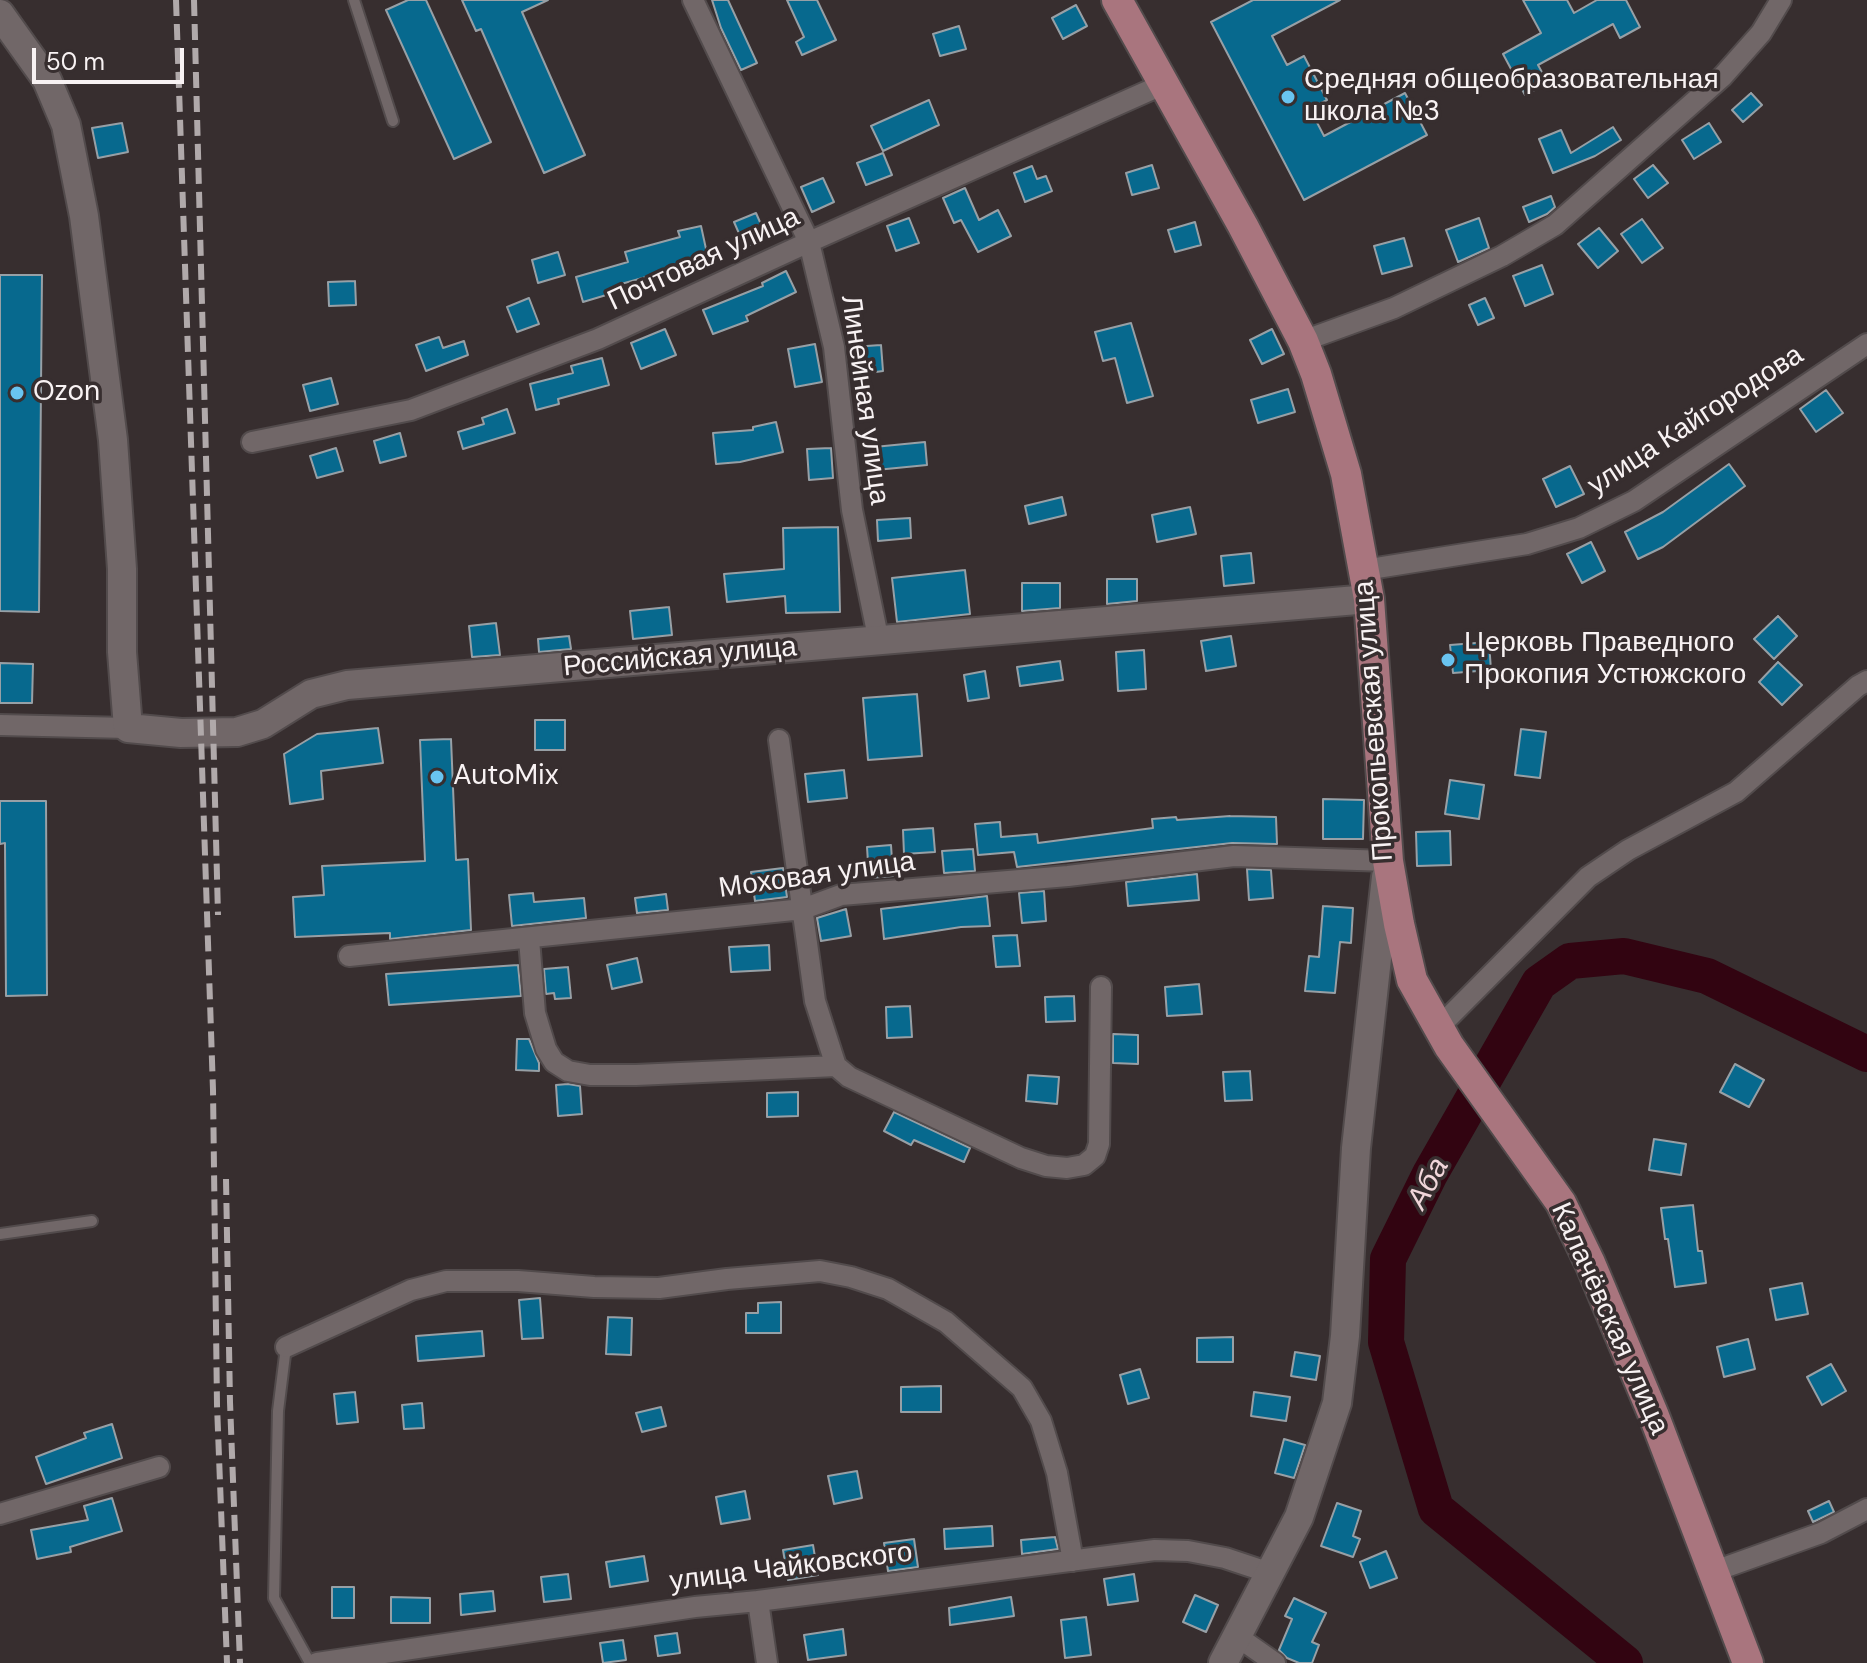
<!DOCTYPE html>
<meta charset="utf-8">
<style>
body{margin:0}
#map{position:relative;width:1867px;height:1663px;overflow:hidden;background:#372e2f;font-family:"DM Sans",sans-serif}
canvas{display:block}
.scale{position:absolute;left:32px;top:48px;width:152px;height:36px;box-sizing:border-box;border:4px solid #f8f2f3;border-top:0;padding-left:10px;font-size:24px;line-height:28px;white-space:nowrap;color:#f8f2f3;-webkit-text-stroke:6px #372e2f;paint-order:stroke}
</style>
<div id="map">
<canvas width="1867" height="1663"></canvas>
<div class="scale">50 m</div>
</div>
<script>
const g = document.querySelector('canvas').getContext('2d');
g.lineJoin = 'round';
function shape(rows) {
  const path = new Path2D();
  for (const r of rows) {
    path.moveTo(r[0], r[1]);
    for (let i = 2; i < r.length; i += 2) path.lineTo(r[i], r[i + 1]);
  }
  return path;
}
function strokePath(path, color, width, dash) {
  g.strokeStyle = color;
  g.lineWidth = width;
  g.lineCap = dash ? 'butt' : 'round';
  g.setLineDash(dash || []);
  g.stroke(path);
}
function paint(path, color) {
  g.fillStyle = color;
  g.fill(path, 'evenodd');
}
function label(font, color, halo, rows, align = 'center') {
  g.font = font + ' "DM Sans",sans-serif';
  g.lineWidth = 7;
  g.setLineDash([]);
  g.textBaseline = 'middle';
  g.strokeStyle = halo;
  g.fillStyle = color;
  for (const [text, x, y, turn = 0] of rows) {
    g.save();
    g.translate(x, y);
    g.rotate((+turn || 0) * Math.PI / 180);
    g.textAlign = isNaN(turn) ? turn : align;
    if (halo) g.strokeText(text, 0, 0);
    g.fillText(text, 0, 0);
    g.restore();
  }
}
strokePath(shape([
 [1625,1663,1436,1509,1386,1342,1388,1259,1430,1174,1539,983,1570,961,1624,956,1707,976,1867,1054]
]), '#320411', 36);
const building = shape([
 [408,0,426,0,491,142,454,159,386,10,408,0],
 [462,0,548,0,522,12,585,155,544,173,481,29,476,31,462,0],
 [712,0,728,0,757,63,741,70,721,28,712,0],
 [787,0,817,0,836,40,802,55,796,42,804,37,787,0],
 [1253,0,1340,0,1272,36,1287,65,1304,56,1327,100,1310,109,1324,136,1405,93,1427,135,1304,200,1211,22,1253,0],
 [1523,0,1567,0,1574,13,1597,0,1626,0,1640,27,1620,38,1613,24,1538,65,1548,83,1525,95,1503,54,1541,33,1523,0],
 [1076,5,1087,26,1063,39,1052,18,1076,5],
 [959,26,966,49,940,56,933,34,959,26],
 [1751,93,1762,105,1743,122,1732,110,1751,93],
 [929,100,939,125,883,151,871,126,929,100],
 [122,123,128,152,98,158,92,128,122,123],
 [1709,123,1721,142,1694,159,1682,140,1709,123],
 [1613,127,1621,140,1595,156,1553,173,1539,139,1561,130,1571,153,1613,127],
 [883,153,892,175,866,185,857,163,883,153],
 [1152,165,1159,188,1132,195,1126,173,1152,165],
 [1653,165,1668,183,1648,198,1634,179,1653,165],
 [1032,166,1037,179,1046,176,1052,191,1025,202,1014,173,1032,166],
 [823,178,834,202,812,212,801,187,823,178],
 [965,188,979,220,998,210,1011,236,978,252,961,220,954,223,943,198,965,188],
 [1551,196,1555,207,1547,214,1529,222,1523,207,1551,196],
 [756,213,767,238,745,247,734,222,756,213],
 [909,218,919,243,896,251,887,226,909,218],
 [1479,218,1489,248,1458,262,1446,230,1479,218],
 [1642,219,1663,248,1642,263,1621,234,1642,219],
 [1195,222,1201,245,1175,252,1168,230,1195,222],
 [701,226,708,258,681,264,682,267,621,284,623,290,583,302,576,277,628,262,625,252,680,237,678,231,701,226],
 [1599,228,1618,251,1598,268,1578,244,1599,228],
 [1404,238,1412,266,1382,274,1374,246,1404,238],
 [558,252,565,275,538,283,532,260,558,252],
 [1542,265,1553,294,1525,306,1513,276,1542,265],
 [786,271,796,292,746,316,748,321,713,334,703,310,763,286,762,283,786,271],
 [0,275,42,275,39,612,0,611,0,275],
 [355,281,356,305,329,306,328,282,355,281],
 [529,298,539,324,517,332,507,307,529,298],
 [1485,298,1494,318,1478,325,1469,305,1485,298],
 [1131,323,1153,396,1127,403,1115,358,1103,361,1095,332,1131,323],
 [665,329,676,355,641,369,631,343,665,329],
 [1272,329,1284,354,1262,364,1250,340,1272,329],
 [439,337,443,348,464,341,468,355,426,371,416,345,439,337],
 [815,344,822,382,795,387,788,349,815,344],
 [881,345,883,371,854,375,852,347,881,345],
 [602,358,609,385,558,399,559,404,536,410,530,384,573,373,571,366,602,358],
 [331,378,338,404,310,411,303,385,331,378],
 [1288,389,1295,412,1258,423,1251,400,1288,389],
 [1826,390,1843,413,1816,432,1800,409,1826,390],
 [507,409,515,433,463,449,458,432,484,424,482,418,507,409],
 [776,422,783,452,740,462,716,464,713,433,753,430,753,427,776,422],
 [400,433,406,456,380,463,374,441,400,433],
 [925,442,927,465,876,470,874,447,925,442],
 [336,448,343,471,317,478,310,456,336,448],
 [831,448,833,478,809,480,807,449,831,448],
 [1729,464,1745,486,1663,547,1638,559,1625,532,1663,512,1729,464],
 [1570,466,1584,494,1556,507,1543,479,1570,466],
 [1062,497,1066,515,1029,524,1025,506,1062,497],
 [1190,507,1196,534,1157,542,1152,515,1190,507],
 [910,518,911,538,878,541,877,520,910,518],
 [838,527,840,612,786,613,785,596,727,602,724,574,784,569,783,528,838,527],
 [1591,542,1605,571,1582,583,1567,554,1591,542],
 [1251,553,1254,583,1224,586,1221,556,1251,553],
 [965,570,970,614,897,622,892,578,965,570],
 [1107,579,1137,579,1137,601,1107,604,1107,579],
 [1022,583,1060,583,1060,608,1022,611,1022,583],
 [669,607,672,635,633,639,630,611,669,607],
 [1778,616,1797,636,1774,659,1754,639,1778,616],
 [496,623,500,655,472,657,469,626,496,623],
 [569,636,571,649,539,652,538,639,569,636],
 [1231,636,1236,666,1206,671,1201,641,1231,636],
 [1489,642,1491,670,1453,673,1450,645,1489,642],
 [1144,650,1146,689,1118,691,1116,652,1144,650],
 [1060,661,1063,680,1020,686,1017,667,1060,661],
 [1778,662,1802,685,1782,705,1759,682,1778,662],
 [0,663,33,664,32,703,0,703,0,663],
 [985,671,989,698,968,701,964,675,985,671],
 [917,694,922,756,868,760,863,698,917,694],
 [535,720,565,720,565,750,535,750,535,720],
 [378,728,383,763,321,771,323,799,290,804,284,754,317,734,378,728],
 [1521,729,1546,732,1540,778,1515,775,1521,729],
 [451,739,456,860,468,859,471,930,390,939,390,933,295,937,293,897,324,895,322,866,425,861,420,740,451,739],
 [844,770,847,798,808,802,805,774,844,770],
 [1450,780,1484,785,1479,819,1445,814,1450,780],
 [1323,799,1364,800,1363,839,1323,839,1323,799],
 [0,801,46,801,47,995,6,996,5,843,0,844,0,801],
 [1230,816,1276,817,1277,844,1232,843,1017,867,1014,852,978,855,975,824,1000,822,1001,837,1037,834,1038,843,1153,828,1152,819,1176,817,1177,820,1230,816],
 [933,828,935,852,904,854,903,830,933,828],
 [1450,831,1451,865,1417,866,1416,832,1450,831],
 [891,845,893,876,869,878,867,847,891,845],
 [973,849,975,871,944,873,942,851,973,849],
 [783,868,787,897,755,901,751,872,783,868],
 [1247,869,1271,870,1273,898,1249,900,1247,869],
 [1197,874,1199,900,1128,906,1126,882,1197,874],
 [1044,891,1046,921,1022,923,1019,893,1044,891],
 [533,893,534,902,584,898,586,918,512,926,509,895,533,893],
 [666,894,668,910,637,913,635,898,666,894],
 [987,896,990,926,961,927,884,939,881,909,987,896],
 [1323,906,1353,908,1351,943,1340,942,1335,993,1305,991,1309,956,1319,957,1323,906],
 [846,909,851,936,821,941,817,918,846,909],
 [1017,935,1020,966,996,967,993,936,1017,935],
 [769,945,770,970,731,972,729,947,769,945],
 [637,958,642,982,612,989,607,965,637,958],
 [518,965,521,996,389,1005,386,974,518,965],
 [568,967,571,998,555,999,554,993,546,994,544,969,568,967],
 [1199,984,1202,1014,1167,1016,1165,987,1199,984],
 [1074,996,1075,1021,1046,1022,1045,997,1074,996],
 [910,1006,912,1037,887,1038,886,1007,910,1006],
 [1113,1034,1138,1035,1138,1064,1113,1063,1113,1034],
 [517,1039,529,1039,539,1063,539,1071,516,1070,517,1039],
 [1735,1064,1764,1080,1749,1107,1720,1092,1735,1064],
 [1250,1071,1252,1100,1225,1101,1223,1072,1250,1071],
 [1028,1075,1059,1077,1057,1104,1026,1101,1028,1075],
 [568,1084,580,1086,582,1114,558,1116,556,1085,568,1084],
 [798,1092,798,1116,767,1117,767,1093,798,1092],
 [894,1112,970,1148,964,1162,914,1140,911,1145,884,1131,894,1112],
 [1654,1139,1686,1144,1681,1175,1649,1170,1654,1139],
 [1693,1205,1698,1251,1702,1251,1706,1283,1675,1287,1668,1239,1665,1239,1661,1208,1693,1205],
 [1802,1283,1808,1314,1776,1320,1770,1289,1802,1283],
 [540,1298,543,1338,522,1339,519,1300,540,1298],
 [781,1302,781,1333,746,1333,746,1313,758,1313,758,1303,781,1302],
 [608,1317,632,1318,631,1355,606,1354,608,1317],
 [482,1331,484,1356,418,1361,416,1336,482,1331],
 [1233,1337,1233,1362,1197,1362,1197,1338,1233,1337],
 [1748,1339,1755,1369,1724,1377,1717,1347,1748,1339],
 [1295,1352,1320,1356,1316,1380,1291,1376,1295,1352],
 [1831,1364,1846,1391,1822,1405,1807,1377,1831,1364],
 [1140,1369,1149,1398,1128,1404,1120,1375,1140,1369],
 [941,1386,941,1412,901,1412,901,1387,941,1386],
 [355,1392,358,1422,337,1424,334,1394,355,1392],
 [1254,1392,1290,1397,1286,1421,1251,1416,1254,1392],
 [422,1403,424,1428,404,1429,402,1405,422,1403],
 [661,1407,666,1426,642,1432,636,1413,661,1407],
 [112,1424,122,1458,46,1484,36,1457,86,1438,84,1433,112,1424],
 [1284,1439,1305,1445,1294,1478,1275,1473,1284,1439],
 [857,1471,862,1498,834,1504,828,1476,857,1471],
 [745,1491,750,1519,721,1524,716,1497,745,1491],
 [112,1498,122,1531,70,1547,71,1552,37,1559,31,1530,88,1520,84,1506,112,1498],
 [1829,1501,1834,1512,1813,1522,1808,1511,1829,1501],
 [1337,1503,1361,1511,1353,1536,1360,1539,1353,1557,1321,1546,1337,1503],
 [992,1526,993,1546,945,1549,944,1529,992,1526],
 [1055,1537,1058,1549,1022,1554,1021,1540,1055,1537],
 [914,1539,918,1567,888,1571,884,1543,914,1539],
 [813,1545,818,1575,788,1580,783,1550,813,1545],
 [1386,1551,1397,1578,1370,1588,1360,1562,1386,1551],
 [644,1556,648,1581,610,1587,606,1562,644,1556],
 [568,1574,571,1599,544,1602,541,1577,568,1574],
 [1134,1574,1138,1601,1108,1605,1104,1579,1134,1574],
 [332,1587,354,1587,354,1618,332,1618,332,1587],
 [493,1591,495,1611,461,1615,460,1594,493,1591],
 [1195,1595,1218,1605,1206,1632,1183,1622,1195,1595],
 [391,1597,430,1598,430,1623,391,1623,391,1597],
 [1011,1597,1014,1616,950,1625,949,1608,1011,1597],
 [1294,1598,1326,1613,1312,1642,1319,1645,1312,1663,1299,1663,1287,1658,1279,1650,1292,1619,1285,1616,1294,1598],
 [1086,1617,1091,1655,1065,1658,1061,1620,1086,1617],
 [843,1629,846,1655,808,1660,804,1635,843,1629],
 [677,1633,680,1653,658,1656,655,1636,677,1633],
 [623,1640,626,1660,603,1663,600,1643,623,1640]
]);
paint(building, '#07698e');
strokePath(building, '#97a0a6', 2);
const lane = shape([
 [354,0,393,121],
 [0,1234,92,1221],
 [286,1347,278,1411,274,1598,310,1663]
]);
const street = shape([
 [693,0,809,242,834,347,852,510,879,642],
 [1303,341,1394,308,1502,256,1555,225,1722,77,1761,33,1781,0],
 [252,442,411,410,598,339,809,242,1164,84],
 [1364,570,1527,544,1579,528,1634,501,1867,344],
 [0,725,128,728],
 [779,740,815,1001,836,1066,849,1077,1021,1158,1046,1166,1067,1168,1084,1165,1095,1156,1099,1144,1101,987],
 [529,939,535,1013,546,1049,554,1062,568,1071,590,1075,636,1075,836,1066],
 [349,956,803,909,841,895,1068,876,1234,856,1388,861],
 [1438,1028,1588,877,1628,850,1736,792,1858,686,1867,681],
 [286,1347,411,1290,446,1281,518,1281,594,1287,659,1288,727,1279,820,1271,851,1277,888,1289,946,1322,1022,1388,1041,1421,1057,1473,1073,1561],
 [0,1514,159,1467],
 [1712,1572,1821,1533,1867,1509],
 [758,1601,767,1663],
 [1238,1637,1275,1663],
 [317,1663,695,1607,758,1601,1155,1550,1188,1551,1225,1558,1270,1573]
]);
const secondary = shape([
 [0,14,47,80,66,125,84,216,113,440,122,569,122,652,128,728,181,733,237,732,263,724,311,694,347,685,1369,599],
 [1223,1663,1299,1517,1337,1403,1345,1336,1356,1148,1386,877]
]);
const primary = shape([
 [1117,0,1243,226,1303,341,1316,374,1346,474,1369,599,1388,861,1399,924,1412,980,1449,1046,1561,1203,1590,1263,1654,1416,1748,1663]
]);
strokePath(lane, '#524b4c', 14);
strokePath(street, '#524b4c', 24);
strokePath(secondary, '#524b4c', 32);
strokePath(primary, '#524b4c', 34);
strokePath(lane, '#716768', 10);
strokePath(street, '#716768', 20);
strokePath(secondary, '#716768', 28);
strokePath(primary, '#a9757e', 30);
strokePath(shape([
 [176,0,213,1090,217,1405,227,1663],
 [194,0,218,915],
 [226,1179,230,1402,240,1663]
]), '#b0a9aa', 6, [16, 8]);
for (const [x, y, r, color] of [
 [1288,97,8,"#69c4f0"],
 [17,393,8,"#69c4f0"],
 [1448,660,8,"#69c4f0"],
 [437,777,8,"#69c4f0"]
]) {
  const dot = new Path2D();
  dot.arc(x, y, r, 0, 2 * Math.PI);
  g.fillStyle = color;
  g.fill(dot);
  strokePath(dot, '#372e2f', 3);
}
label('28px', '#f8f2f3', '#372e2f', [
 ["Средняя общеобразовательная",1304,81],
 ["школа №3",1304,113],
 ["Ozon",33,393],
 ["Церковь Праведного",1464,644],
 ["Прокопия Устюжского",1464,676],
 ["AutoMix",453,777]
], 'left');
label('28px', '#f8f2f3', '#372e2f', [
 ["Почтовая улица",704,260,-25],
 ["Линейная улица",864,400,82],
 ["улица Кайгородова",1696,421,-33],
 ["Российская улица",680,658,-5],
 ["Прокопьевская улица",1375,721,-94],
 ["Моховая улица",817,876,-8],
 ["Калачёвская улица",1609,1319,66],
 ["улица Чайковского",791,1568,-7]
]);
label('italic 30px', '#f1d6da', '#372e2f', [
 ["Аба",1429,1184,-61]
]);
</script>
